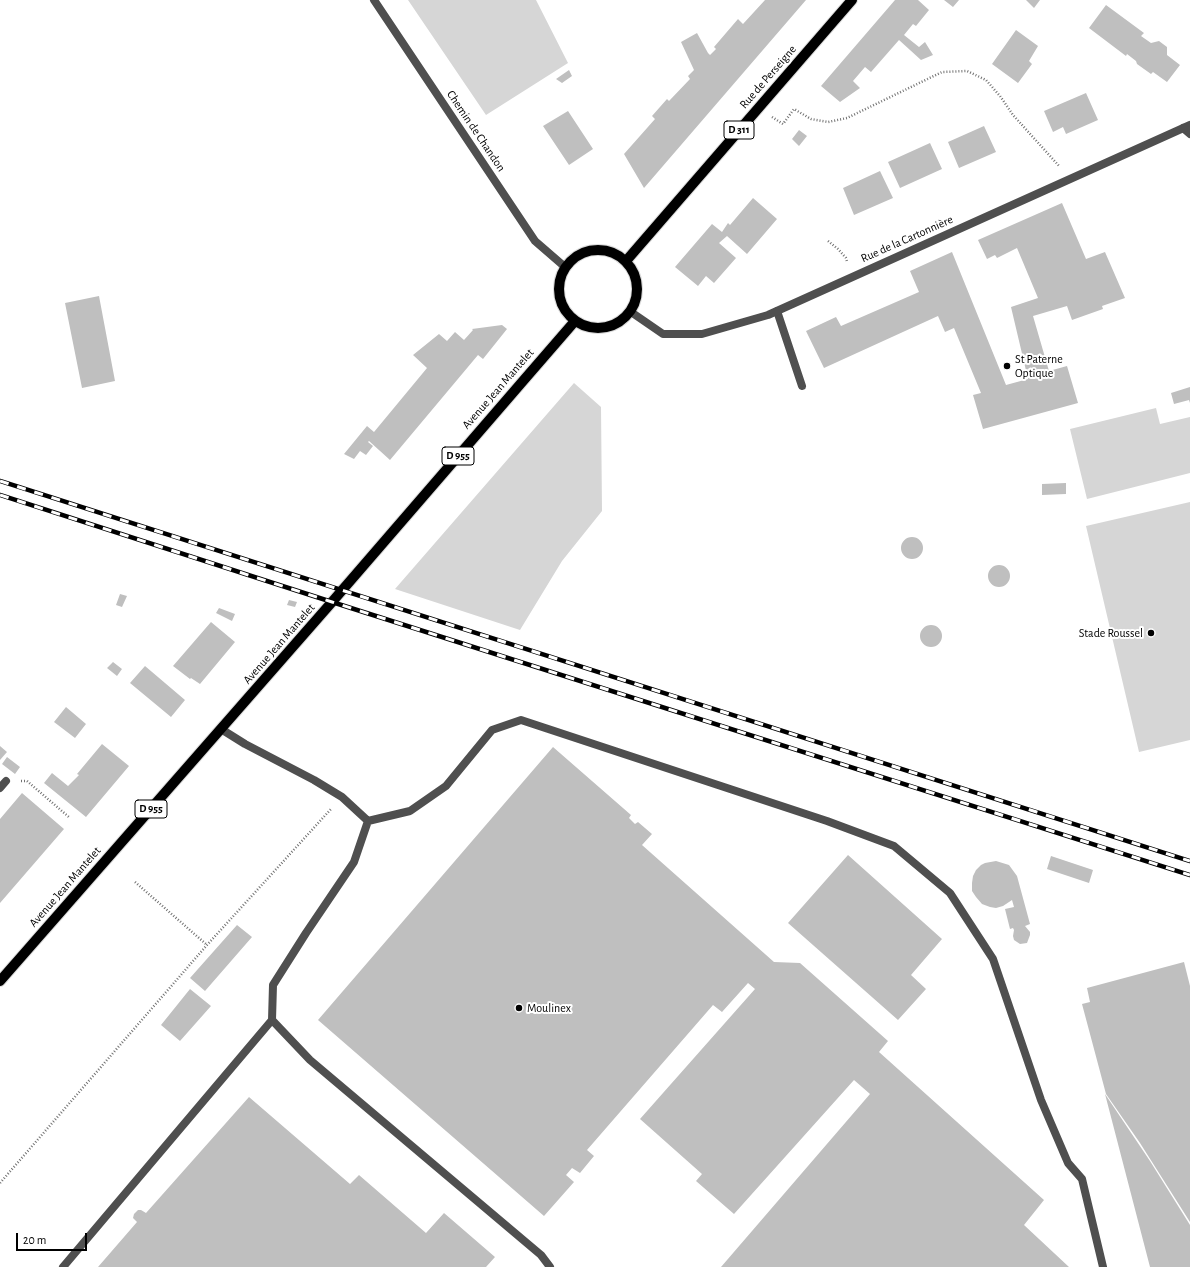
<!DOCTYPE html>
<meta charset="utf-8">
<style>
body{margin:0}
#map{position:relative;width:1190px;height:1267px;overflow:hidden;background:#fff;font-family:"Alegreya Sans",sans-serif}
canvas{display:block}
.scale{position:absolute;left:16px;top:1233px;width:71px;height:18px;box-sizing:border-box;border:2px solid #000;border-top:0;padding-left:5px;font-size:12px;line-height:14px;white-space:nowrap;color:#000;-webkit-text-stroke:3px #fff;paint-order:stroke}
</style>
<div id="map">
<canvas width="1190" height="1267"></canvas>
<div class="scale">20 m</div>
</div>
<script>
const g = document.querySelector('canvas').getContext('2d');
g.lineJoin = 'round';
function paint(path, color) {
  g.fillStyle = color;
  g.fill(path, 'evenodd');
}
function shape(rows) {
  const path = new Path2D();
  for (const r of rows) {
    if (r.length === 3) {
      path.moveTo(r[0] + r[2], r[1]);
      path.arc(r[0], r[1], r[2], 0, 2 * Math.PI);
      continue;
    }
    path.moveTo(r[0], r[1]);
    for (let i = 2; i < r.length; i += 2) path.lineTo(r[i], r[i + 1]);
  }
  return path;
}
function strokePath(path, color, width, dash) {
  g.strokeStyle = color;
  g.lineWidth = width;
  g.lineCap = dash ? 'butt' : 'round';
  g.setLineDash(dash || []);
  g.stroke(path);
}
function label(font, color, halo, rows, align = 'center') {
  g.font = font + ' "Alegreya Sans",sans-serif';
  g.lineWidth = 4;
  g.setLineDash([]);
  g.textBaseline = 'middle';
  g.strokeStyle = halo;
  g.fillStyle = color;
  for (const [text, x, y, turn = 0] of rows) {
    g.save();
    g.translate(x, y);
    g.rotate((+turn || 0) * Math.PI / 180);
    g.textAlign = isNaN(turn) ? turn : align;
    if (halo) g.strokeText(text, 0, 0);
    g.fillText(text, 0, 0);
    g.restore();
  }
}
paint(shape([
 [408,0,536,0,568,63,486,115],
 [574,383,601,407,602,511,562,561,520,630,395,589],
 [1156,408,1160,424,1190,417,1190,473,1087,499,1070,429],
 [1190,502,1190,740,1139,752,1086,526]
]), '#d6d6d6');
paint(shape([
 [765,0,806,0,644,188,624,154,655,119,652,116,667,99,669,101,690,79,688,76,694,70,681,42,697,33,708,53,710,55,716,49,714,47,738,19,743,24],
 [895,0,918,0,929,10,916,26,913,24,904,35,919,47,925,42,933,55,921,60,899,40,871,72,865,67,853,81,860,88,840,102,821,86],
 [944,0,959,0,953,7],
 [1026,0,1040,0,1034,8],
 [1106,5,1144,33,1141,36,1151,43,1159,41,1167,47,1167,55,1180,65,1167,82,1153,72,1151,74,1137,64,1136,61,1127,54,1126,56,1089,28],
 [1016,30,1038,46,1029,61,1032,64,1018,83,992,64],
 [569,70,572,76,562,83,556,79],
 [1086,93,1098,120,1066,134,1063,127,1053,132,1044,111],
 [568,111,593,149,569,165,543,126],
 [984,126,996,152,959,168,948,142],
 [799,130,807,136,799,146,792,139],
 [930,143,942,169,900,188,888,162],
 [880,171,893,198,854,215,843,188],
 [753,198,777,219,747,254,727,236,719,243,736,258,714,283,706,276,698,286,675,267,712,224,722,232,728,223,730,225],
 [1062,203,1086,259,1105,252,1125,298,1102,306,1103,309,1072,320,1067,306,1033,316,1049,371,1067,366,1078,403,983,429,973,395,981,393,954,328,945,332,938,316,824,368,806,331,836,317,841,326,919,292,910,271,952,252,1006,385,1028,379,1011,307,1038,298,1017,248,997,258,995,255,987,259,978,240],
 [99,296,115,381,82,388,65,303],
 [502,325,507,329,483,359,478,355,390,460,369,441,368,442,373,446,366,455,360,451,354,459,344,454,367,426,374,432,427,368,413,355,439,334,447,341,455,332,464,340,473,330,472,329],
 [1190,387,1190,403,1189,400,1174,404,1171,393],
 [1066,483,1066,494,1042,495,1042,484],
 [912,548,11],
 [999,576,11],
 [120,594,127,596,122,607,116,605],
 [289,600,297,602,295,607,287,605],
 [219,608,235,614,232,621,216,613],
 [211,622,235,642,200,684,191,678,190,679,173,666],
 [931,636,11],
 [113,662,122,669,117,676,107,668],
 [145,666,185,700,171,717,130,683],
 [66,707,86,724,75,738,54,722],
 [102,744,129,766,86,817,44,783,52,773,68,786,79,775,77,774],
 [0,746,7,752,0,760],
 [553,747,631,815,629,818,635,824,638,822,652,834,642,845,774,962,800,963,888,1041,879,1052,1044,1200,1024,1225,1069,1267,721,1267,870,1094,854,1080,734,1214,696,1181,702,1174,640,1119,755,989,748,983,722,1012,713,1005,587,1150,594,1156,580,1173,572,1168,566,1175,574,1182,544,1216,318,1020],
 [7,757,20,767,15,774,2,764],
 [22,793,64,829,0,903,0,819],
 [848,855,942,939,911,975,926,989,898,1020,788,923],
 [1051,856,1093,870,1089,883,1047,869],
 [996,861,1009,865,1017,876,1030,924,1025,926,1030,932,1030,935,1027,943,1020,944,1014,940,1013,936,1014,930,1013,928,1010,929,1005,909,1014,907,1012,900,1003,906,996,908,990,907,982,904,976,897,972,891,972,883,973,876,976,870,981,865,985,863],
 [237,925,252,937,205,991,190,978],
 [1184,962,1190,986,1190,1222,1140,1143,1106,1094,1082,1004,1090,1002,1087,988],
 [190,989,211,1006,180,1041,161,1025],
 [1105,1094,1150,1161,1190,1225,1190,1267,1150,1267],
 [249,1097,350,1184,359,1175,426,1233,444,1213,495,1257,486,1267,98,1267,137,1222,133,1218,134,1214,138,1210,141,1210,146,1213]
]), '#bfbfbf');
const primary = shape([
 [598,289,39],
 [626,261,852,0],
 [0,981,332,602,523,381,575,321]
]);
strokePath(primary, '#dbdbdb', 12);
strokePath(shape([
 [772,117,783,124,794,109,811,119,828,122,847,118,942,72,967,71,986,80,1000,96,1013,115,1060,167],
 [828,241,838,249,846,258,847,262],
 [21,781,27,781,70,818],
 [135,882,207,945],
 [0,1183,207,945,331,809]
]), '#717171', 2.5, [1, 2]);
strokePath(shape([
 [1183,128,1190,134],
 [777,311,802,386],
 [221,729,245,744,314,780,342,797,368,821,354,862,306,933,273,985,272,1020,310,1060,541,1255,550,1267],
 [368,821,410,811,446,786,492,730,521,720,827,821,894,846,950,893,993,959,1041,1100,1068,1163,1082,1179,1103,1267],
 [63,1267,272,1020]
]), '#4f4f4f', 8);
strokePath(shape([
 [631,312,663,334,702,334,768,315,1190,125],
 [0,788,6,781]
]), '#4f4f4f', 8);
strokePath(shape([
 [374,0,535,241,565,267]
]), '#4f4f4f', 8);
strokePath(primary, '#000', 10);
const rail = shape([
 [0,481,1190,861],
 [0,495,332,602,1190,875]
]);
strokePath(rail, '#000', 4.5);
strokePath(rail, '#fff', 3, [9]);
for (const [x, y, r, color] of [
 [1007,366,4,"#000"],
 [1151,633,4,"#000"],
 [519,1008,4,"#000"]
]) {
  const dot = new Path2D();
  dot.arc(x, y, r, 0, 2 * Math.PI);
  g.fillStyle = color;
  g.fill(dot);
  strokePath(dot, '#fff', 1.5);
}
for (const [x, y, w] of [
 [739,130,30],
 [458,456,32],
 [151,809,32]
]) {
  const box = new Path2D();
  box.roundRect(x - w / 2, y - 9, w, 18, 3);
  g.fillStyle = '#fff';
  g.fill(box);
  strokePath(box, '#000', 1);
}
label('bold 11px', '#000', null, [
 ["D 311",739,130],
 ["D 955",458,456],
 ["D 955",151,809]
]);
label('12px', '#000', '#fff', [
 ["Rue de Perseigne",768,77,-49],
 ["Chemin de Chandon",476,131,56],
 ["Rue de la Cartonnière",907,239,-24],
 ["Avenue Jean Mantelet",498,389,-49],
 ["Avenue Jean Mantelet",279,644,-49],
 ["Avenue Jean Mantelet",65,887,-49]
]);
label('12px', '#000', '#fff', [
 ["St Paterne",1015,359],
 ["Optique",1015,373],
 ["Stade Roussel",1143,633,"right"],
 ["Moulinex",527,1008]
], 'left');
</script>
